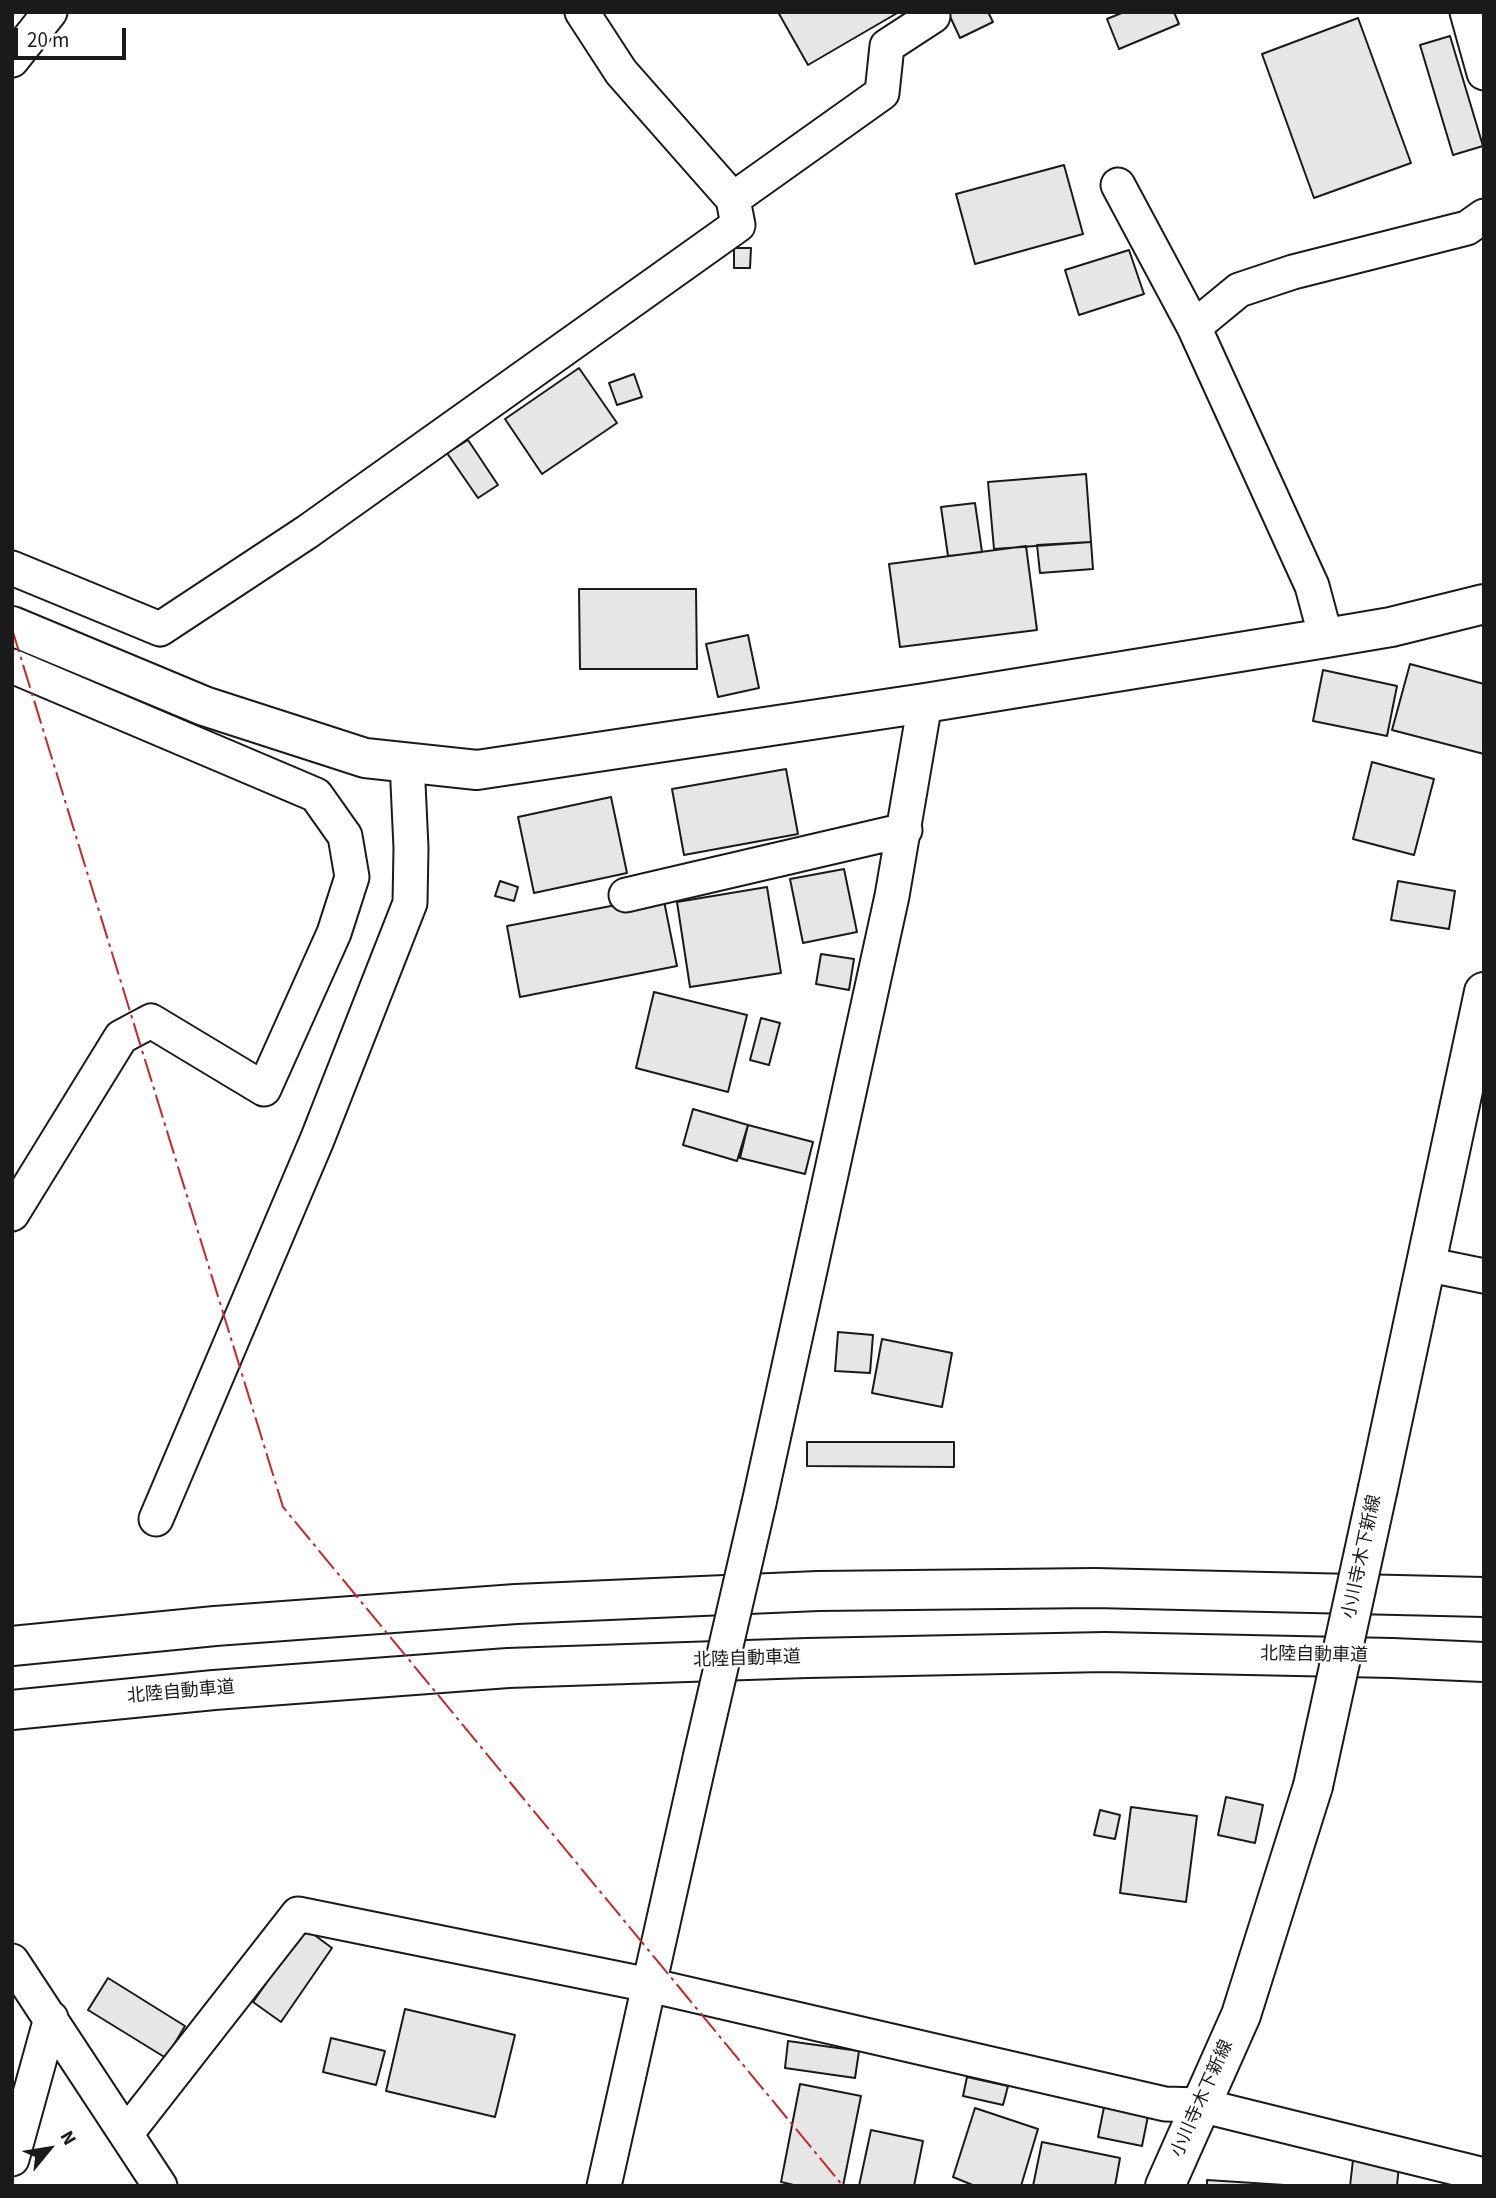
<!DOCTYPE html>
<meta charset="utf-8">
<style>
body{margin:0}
#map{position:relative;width:1496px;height:2198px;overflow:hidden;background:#fff;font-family:"Source Sans 3",sans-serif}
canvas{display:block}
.frame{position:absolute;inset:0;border:14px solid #1a1a1a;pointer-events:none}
.north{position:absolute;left:14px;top:2114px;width:70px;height:70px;-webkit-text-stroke:5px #fff;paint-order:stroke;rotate:60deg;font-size:19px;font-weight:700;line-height:28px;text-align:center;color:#1a1a1a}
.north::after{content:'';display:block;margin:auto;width:24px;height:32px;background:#1a1a1a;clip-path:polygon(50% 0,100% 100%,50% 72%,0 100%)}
.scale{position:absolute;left:14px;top:28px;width:112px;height:32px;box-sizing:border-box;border:4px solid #1a1a1a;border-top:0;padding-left:9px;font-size:21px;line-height:24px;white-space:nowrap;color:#1a1a1a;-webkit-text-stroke:5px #fff;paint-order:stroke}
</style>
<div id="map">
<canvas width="1496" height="2198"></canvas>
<div class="frame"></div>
<div class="north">N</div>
<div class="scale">20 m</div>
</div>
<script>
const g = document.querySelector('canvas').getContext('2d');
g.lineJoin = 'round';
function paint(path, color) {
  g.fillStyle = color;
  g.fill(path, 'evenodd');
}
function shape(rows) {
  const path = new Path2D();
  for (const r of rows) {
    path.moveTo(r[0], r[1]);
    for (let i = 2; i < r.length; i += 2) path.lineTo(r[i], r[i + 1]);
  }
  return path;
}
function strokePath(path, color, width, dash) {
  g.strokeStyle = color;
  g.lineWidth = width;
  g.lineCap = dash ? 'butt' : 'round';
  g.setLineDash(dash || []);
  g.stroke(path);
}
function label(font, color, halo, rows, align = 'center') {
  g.font = font + ' "Source Sans 3","Noto Sans JP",sans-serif';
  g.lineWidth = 5;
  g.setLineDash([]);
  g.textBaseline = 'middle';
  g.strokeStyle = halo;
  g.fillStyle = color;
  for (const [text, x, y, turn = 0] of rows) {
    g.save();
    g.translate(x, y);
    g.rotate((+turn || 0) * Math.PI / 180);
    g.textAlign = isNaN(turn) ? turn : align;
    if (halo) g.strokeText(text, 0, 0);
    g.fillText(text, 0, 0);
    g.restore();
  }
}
const building = shape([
 [778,12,899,12,808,65,778,12],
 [948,12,988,12,993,22,960,38,948,12],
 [1124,12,1174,12,1179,24,1119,49,1107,19,1124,12],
 [1358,18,1411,163,1314,198,1262,54,1358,18],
 [1450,36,1483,146,1453,155,1420,45,1450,36],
 [1064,165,1083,234,975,264,956,194,1064,165],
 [734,248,751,248,750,268,734,268,734,248],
 [1129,250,1144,294,1079,315,1065,270,1129,250],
 [579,368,617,423,542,474,505,419,579,368],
 [634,374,642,397,617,405,609,383,634,374],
 [468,440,498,485,478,498,447,453,468,440],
 [1086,474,1091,542,994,549,988,482,1086,474],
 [975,503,982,552,948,556,941,507,975,503],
 [1091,542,1093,569,1040,573,1037,545,1091,542],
 [1026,546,1037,630,900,647,889,564,1026,546],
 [579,589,696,589,697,669,580,669,579,589],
 [748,635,759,688,718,697,706,644,748,635],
 [1410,664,1484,684,1484,754,1392,730,1410,664],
 [1323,670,1397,686,1387,736,1313,721,1323,670],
 [1372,762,1434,779,1414,855,1353,839,1372,762],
 [786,769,798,834,684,855,672,789,786,769],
 [611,797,627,873,534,893,518,817,611,797],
 [844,869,857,932,803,943,790,879,844,869],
 [500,881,518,887,514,901,495,896,500,881],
 [1398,881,1455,891,1449,929,1391,920,1398,881],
 [767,887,781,973,690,987,677,902,767,887],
 [663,896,677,966,520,997,507,926,663,896],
 [821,954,854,959,849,990,816,984,821,954],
 [654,992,747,1015,728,1092,636,1068,654,992],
 [761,1018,780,1023,769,1065,750,1060,761,1018],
 [693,1109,748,1125,737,1161,683,1145,693,1109],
 [748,1125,813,1142,805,1174,740,1158,748,1125],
 [838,1332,873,1335,870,1373,835,1371,838,1332],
 [882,1339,952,1353,942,1407,872,1393,882,1339],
 [807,1442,954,1442,954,1467,807,1466,807,1442],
 [1226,1797,1263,1805,1255,1843,1218,1835,1226,1797],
 [1131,1807,1197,1816,1186,1902,1120,1893,1131,1807],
 [1100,1810,1120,1815,1115,1839,1094,1835,1100,1810],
 [305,1928,332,1948,281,2022,253,2002,305,1928],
 [108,1978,185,2026,166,2058,88,2010,108,1978],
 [405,2009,515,2035,495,2117,386,2091,405,2009],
 [331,2038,385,2051,376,2085,323,2072,331,2038],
 [788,2041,859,2051,855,2078,785,2068,788,2041],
 [967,2077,1008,2086,1003,2105,963,2096,967,2077],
 [800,2084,861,2096,843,2186,798,2186,781,2182,800,2084],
 [1104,2107,1148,2116,1142,2146,1098,2137,1104,2107],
 [975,2108,1038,2129,1021,2186,975,2186,953,2177,975,2108],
 [871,2130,923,2141,914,2186,859,2186,871,2130],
 [1042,2142,1120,2158,1115,2186,1033,2186,1042,2142],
 [1353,2160,1399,2165,1397,2186,1350,2186,1353,2160],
 [1207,2180,1300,2186,1207,2186,1207,2180]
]);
paint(building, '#e6e6e6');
strokePath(building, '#1a1a1a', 2);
const minor = shape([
 [582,12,621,72,733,199,882,93,887,46,933,16],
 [1467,12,1484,73],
 [12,60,50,12],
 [1118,185,1194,327],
 [12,568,160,629,307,532,738,225,733,199],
 [1326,638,1312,586,1194,327,1239,290,1293,272,1467,228,1484,216],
 [12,666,316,795,345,836,352,877,334,933,264,1089,151,1021,121,1037,12,1214],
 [626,895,905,830],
 [1425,1264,1484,1276],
 [759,1503,892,896,925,703],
 [156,1519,317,1140,410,903,411,848,407,762],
 [12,1961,160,2186],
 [126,2134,298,1914,649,1985,1165,2104,1200,2105,1484,2175],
 [12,2159,51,2018],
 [604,2186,700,1758]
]);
const tertiary = shape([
 [12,626,204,706,365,758,477,770,925,703,1326,638,1391,627,1484,604]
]);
const secondary = shape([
 [1378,1488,1484,992],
 [1165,2186,1241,2015,1313,1786]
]);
const motorway = shape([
 [12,1646,215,1626,516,1604,818,1591,1095,1588,1484,1597],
 [12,1710,214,1690,508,1668,807,1658,1105,1652,1392,1658,1484,1662]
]);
strokePath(minor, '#1a1a1a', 37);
strokePath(tertiary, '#1a1a1a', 42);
strokePath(secondary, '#1a1a1a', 42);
strokePath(motorway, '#1a1a1a', 42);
strokePath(minor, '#fff', 33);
strokePath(tertiary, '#fff', 38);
strokePath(secondary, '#fff', 38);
strokePath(motorway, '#fff', 38);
const minorBridge = shape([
 [700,1758,759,1503]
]);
const secondaryBridge = shape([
 [1313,1786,1378,1488]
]);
strokePath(minorBridge, '#1a1a1a', 37, []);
strokePath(secondaryBridge, '#1a1a1a', 42, []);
strokePath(minorBridge, '#fff', 33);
strokePath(secondaryBridge, '#fff', 38);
strokePath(shape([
 [12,629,283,1507,843,2186]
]), '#c62828', 2, [24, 5, 3.5, 5]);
label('18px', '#1a1a1a', '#fff', [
 ["小川寺木下新線",1363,1557,-78],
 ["北陸自動車道",1314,1656,1],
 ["北陸自動車道",747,1660,-2],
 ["北陸自動車道",181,1693,-5],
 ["小川寺木下新線",1203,2099,-66]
]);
</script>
